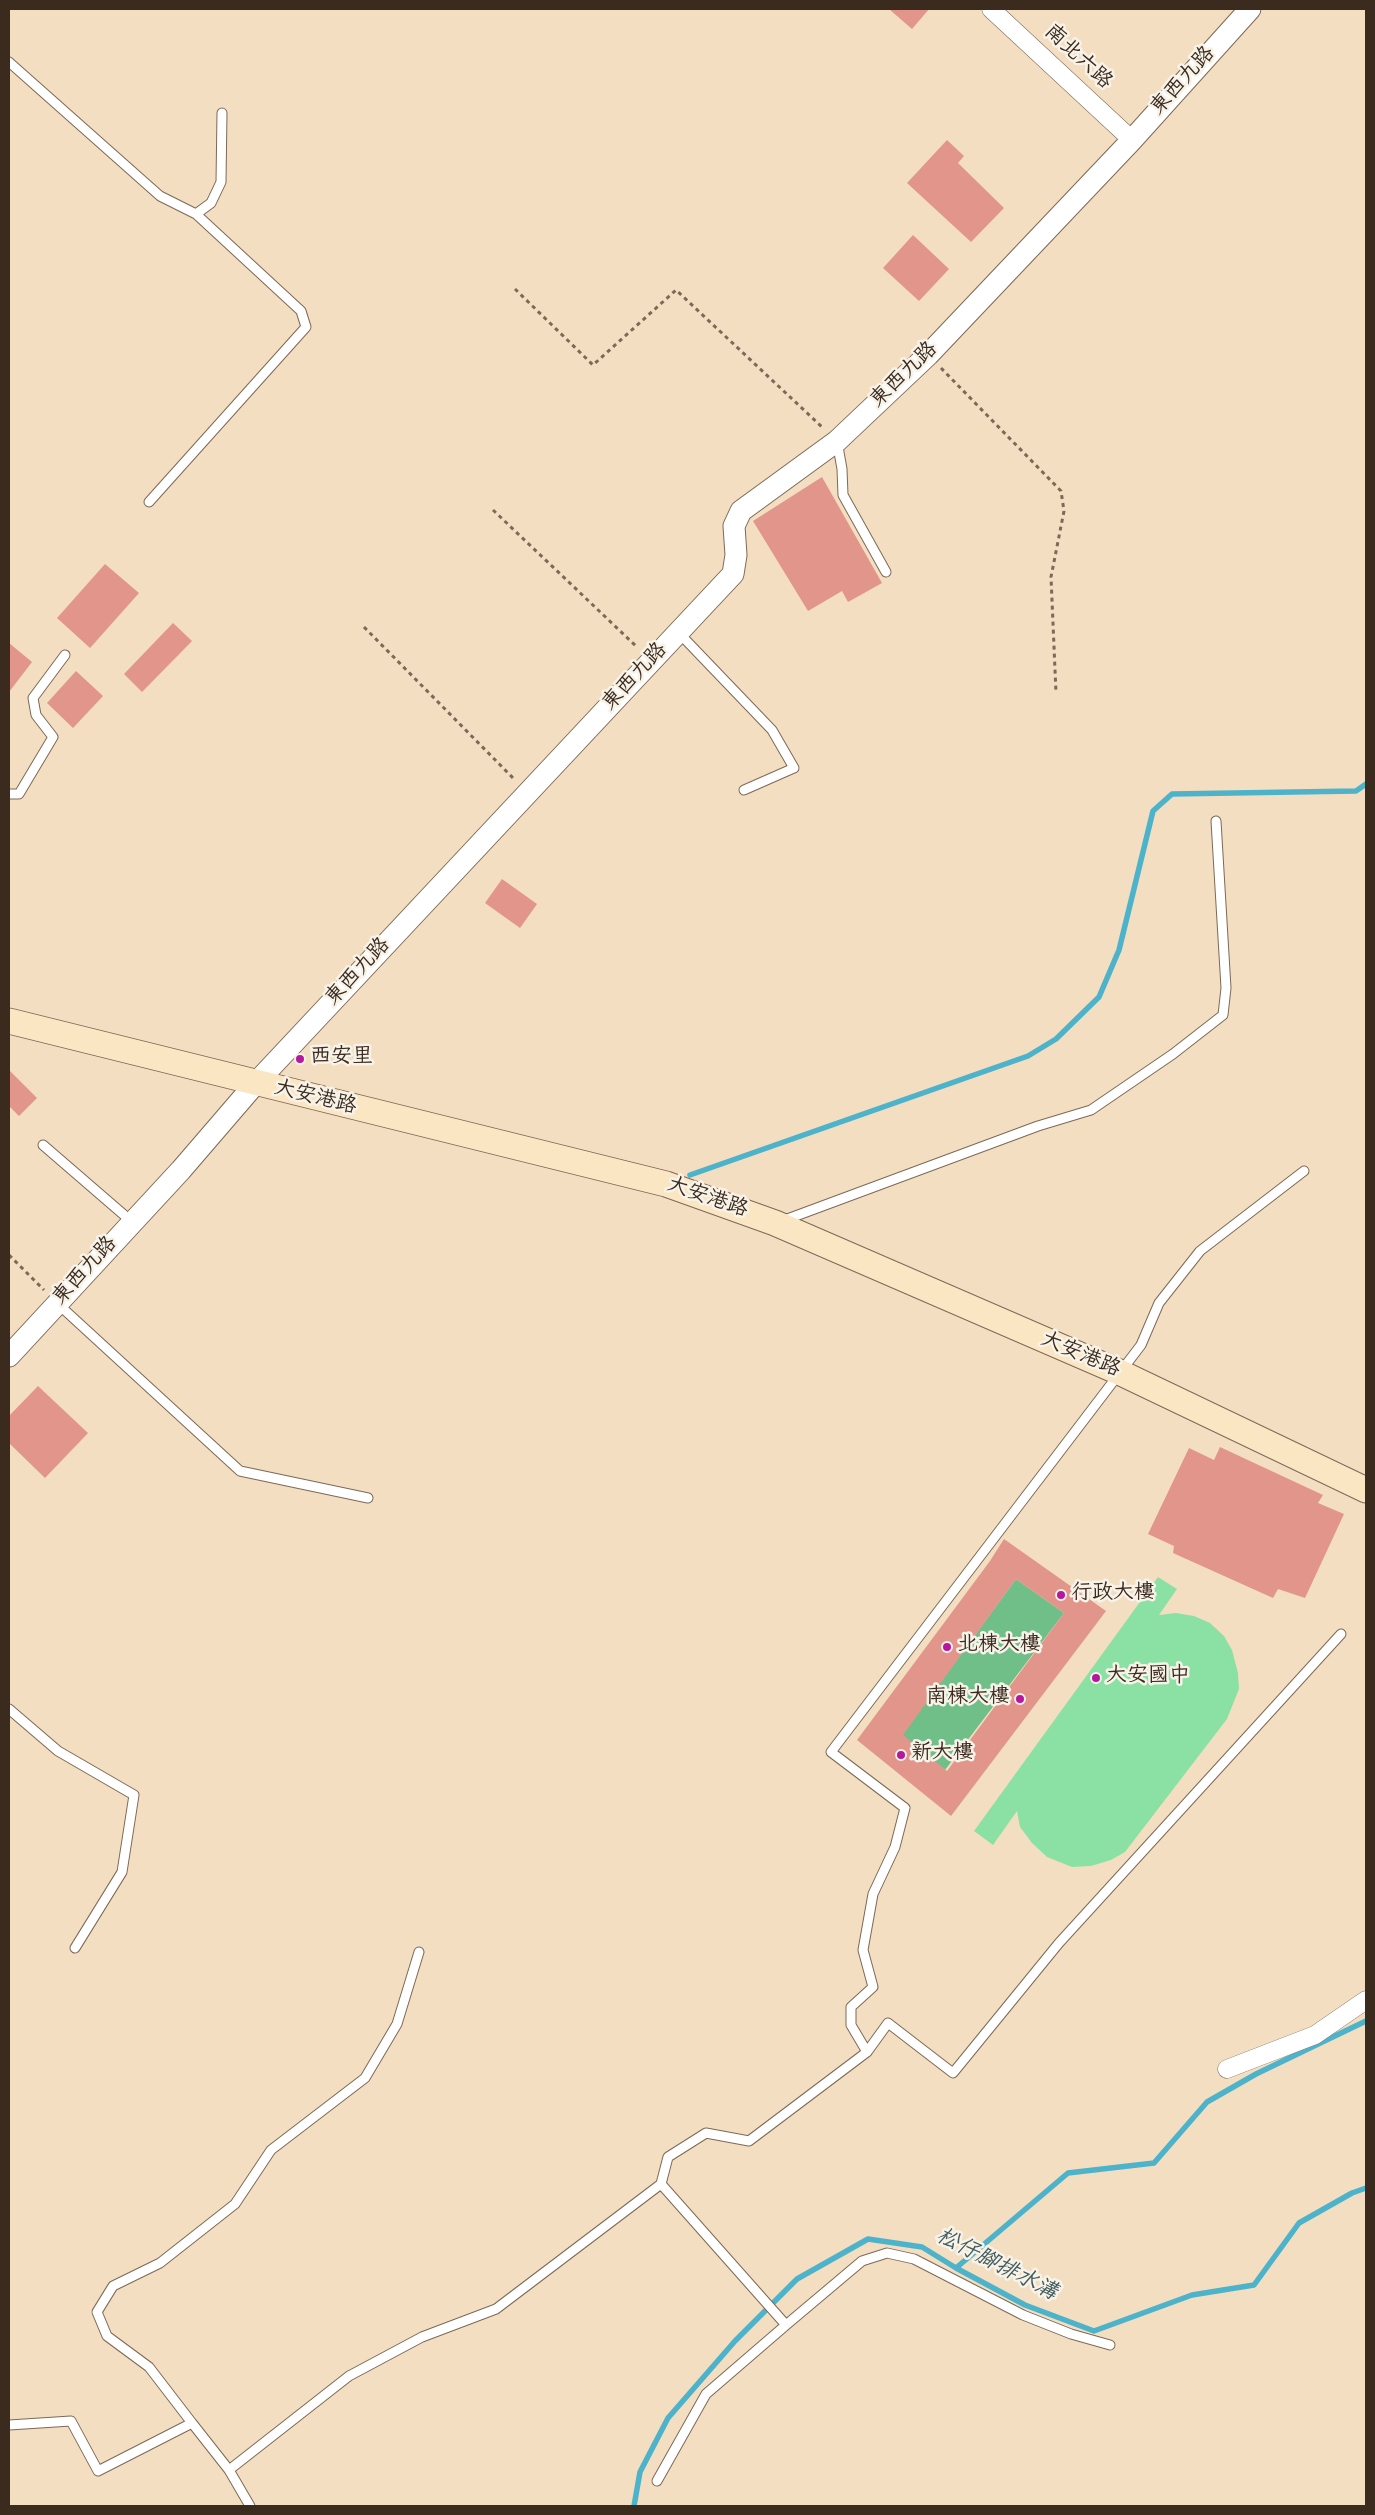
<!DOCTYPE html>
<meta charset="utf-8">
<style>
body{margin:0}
#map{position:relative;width:1375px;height:2515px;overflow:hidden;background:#f4dec1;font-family:"Indie Flower",sans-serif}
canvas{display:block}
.frame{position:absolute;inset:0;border:10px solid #3b2a1e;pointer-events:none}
</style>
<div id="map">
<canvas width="1375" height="2515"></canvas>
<div class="frame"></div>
</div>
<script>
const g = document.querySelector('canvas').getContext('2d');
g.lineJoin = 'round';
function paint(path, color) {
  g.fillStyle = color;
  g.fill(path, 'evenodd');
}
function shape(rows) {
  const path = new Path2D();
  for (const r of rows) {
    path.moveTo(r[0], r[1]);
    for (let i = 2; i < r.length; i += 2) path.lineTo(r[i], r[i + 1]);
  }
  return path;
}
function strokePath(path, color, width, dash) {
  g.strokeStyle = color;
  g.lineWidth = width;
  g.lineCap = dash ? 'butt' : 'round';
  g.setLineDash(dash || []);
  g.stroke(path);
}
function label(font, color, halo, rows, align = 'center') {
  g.font = font + ' "Indie Flower","LXGW WenKai TC",sans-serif';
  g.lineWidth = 5;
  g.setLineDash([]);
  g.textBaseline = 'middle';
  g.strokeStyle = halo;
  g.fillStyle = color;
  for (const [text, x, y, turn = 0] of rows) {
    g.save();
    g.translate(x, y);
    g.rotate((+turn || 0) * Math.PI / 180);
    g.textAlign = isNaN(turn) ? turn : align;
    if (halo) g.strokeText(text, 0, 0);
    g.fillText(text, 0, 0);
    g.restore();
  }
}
paint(shape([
 [1158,1577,1177,1589,1159,1615,1176,1613,1194,1616,1210,1623,1224,1636,1232,1650,1238,1673,1239,1689,1227,1719,1125,1852,1111,1860,1091,1866,1072,1867,1047,1857,1032,1843,1020,1827,1017,1811,993,1845,974,1831]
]), '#8be1a3');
paint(shape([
 [1016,1579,1064,1613,945,1770,902,1735]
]), '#70bf89');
strokePath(shape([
 [690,1175,1028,1056,1056,1039,1099,997,1119,950,1153,811,1172,794,1356,791,1366,784],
 [956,2268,1068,2173,1154,2163,1207,2102,1256,2074,1366,2021],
 [634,2506,640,2472,668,2418,735,2341,797,2279,868,2239,922,2247,956,2268,1025,2305,1094,2331,1192,2295,1254,2285,1299,2223,1352,2193,1366,2188]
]), '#4db3cb', 5.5);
paint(shape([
 [889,9,929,9,912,29],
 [947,140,964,156,958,163,1004,208,971,242,907,183],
 [913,235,949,269,919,301,883,268],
 [822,477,882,583,848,602,842,591,808,611,753,521],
 [105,564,139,593,90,648,57,618],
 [173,623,192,641,142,692,124,674],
 [9,643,32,662,9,692],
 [76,671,103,696,73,728,47,703],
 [502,879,537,904,520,928,485,903],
 [9,1070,37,1098,19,1116,9,1106],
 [38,1386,88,1433,45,1478,9,1443,9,1416],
 [1220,1447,1323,1495,1318,1503,1344,1514,1305,1598,1278,1589,1273,1598,1173,1553,1174,1546,1148,1534,1189,1448,1214,1460],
 [1004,1539,1106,1611,951,1816,857,1740,990,1561],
 [1016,1579,1064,1613,947,1771,903,1735]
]), '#e1958b');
const service = shape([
 [9,62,160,196,196,214,211,203,221,182,222,113],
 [837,441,842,469,843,495,886,572],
 [149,502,306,327,301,311,196,214],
 [679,633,772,730,794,768,744,790],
 [9,794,19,794,53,737,36,715,33,698,65,655],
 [43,1145,131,1221],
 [782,1221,1038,1126,1091,1110,1173,1054,1223,1015,1226,988,1216,821],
 [58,1304,240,1471,368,1498],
 [9,1709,58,1751,134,1795,122,1872,75,1948],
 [867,2052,888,2023,953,2073,1059,1943,1341,1634],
 [661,2184,786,2325,862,2261,887,2253,914,2259,1023,2315,1071,2334,1110,2345],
 [192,2423,149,2367,107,2336,97,2312,113,2286,160,2263,235,2204,271,2150,365,2078,397,2024,419,1952],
 [9,2425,71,2421,98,2471,192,2423,229,2470,349,2376,422,2337,496,2309,661,2184,668,2157,706,2133,749,2141,867,2052,851,2025,851,2007,873,1987,863,1950,873,1894,895,1847,905,1808,831,1752,1141,1345,1159,1303,1200,1251,1304,1171],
 [229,2470,250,2506],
 [657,2481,706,2394,786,2325]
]);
const minor = shape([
 [991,9,1132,140],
 [1227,2069,1315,2035,1366,2000]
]);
const tertiary = shape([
 [9,1356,181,1170,255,1084,733,574,736,555,734,526,741,511,837,441,928,355,1132,140,1250,9]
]);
const secondary = shape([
 [9,1021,666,1184,775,1223,1119,1372,1366,1490]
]);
strokePath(service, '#7c6957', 11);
strokePath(minor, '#7c6957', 19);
strokePath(tertiary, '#7c6957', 23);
strokePath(secondary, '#7c6957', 27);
strokePath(shape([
 [515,289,593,365,676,290,822,427],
 [941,368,1061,491,1064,511,1051,577,1056,693],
 [493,510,637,647],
 [364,627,514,779],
 [9,1255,44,1290]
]), '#7c6957', 3, [4, 4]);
strokePath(service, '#fff', 9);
strokePath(minor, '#fff', 18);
strokePath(tertiary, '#fff', 21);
strokePath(secondary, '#fbe6c4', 25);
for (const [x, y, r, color] of [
 [300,1059,5,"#b5179e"],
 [1061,1595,5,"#b5179e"],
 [947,1647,5,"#b5179e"],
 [1096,1678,5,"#b5179e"],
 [1020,1699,5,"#b5179e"],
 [901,1755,5,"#b5179e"]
]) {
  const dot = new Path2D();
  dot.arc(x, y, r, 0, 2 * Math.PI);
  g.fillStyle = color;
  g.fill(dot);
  strokePath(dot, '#f7f3e8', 2);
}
label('21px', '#3b2a1e', '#f7f3e8', [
 ["南北六路",1077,58,43],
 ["東西九路",1184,82,-48],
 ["東西九路",905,376,-44],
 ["東西九路",636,678,-47],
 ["東西九路",359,973,-47],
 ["大安港路",315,1099,14],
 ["大安港路",707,1199,19],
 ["東西九路",86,1272,-48],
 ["大安港路",1080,1356,23]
]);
label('21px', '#3b2a1e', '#f7f3e8', [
 ["西安里",310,1059],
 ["行政大樓",1071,1595],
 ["北棟大樓",957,1647],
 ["大安國中",1106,1678],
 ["南棟大樓",1010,1699,"right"],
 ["新大樓",911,1755]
], 'left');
label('italic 22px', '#415a5b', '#f7f3e8', [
 ["松仔腳排水溝",996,2266,27]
]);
</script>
